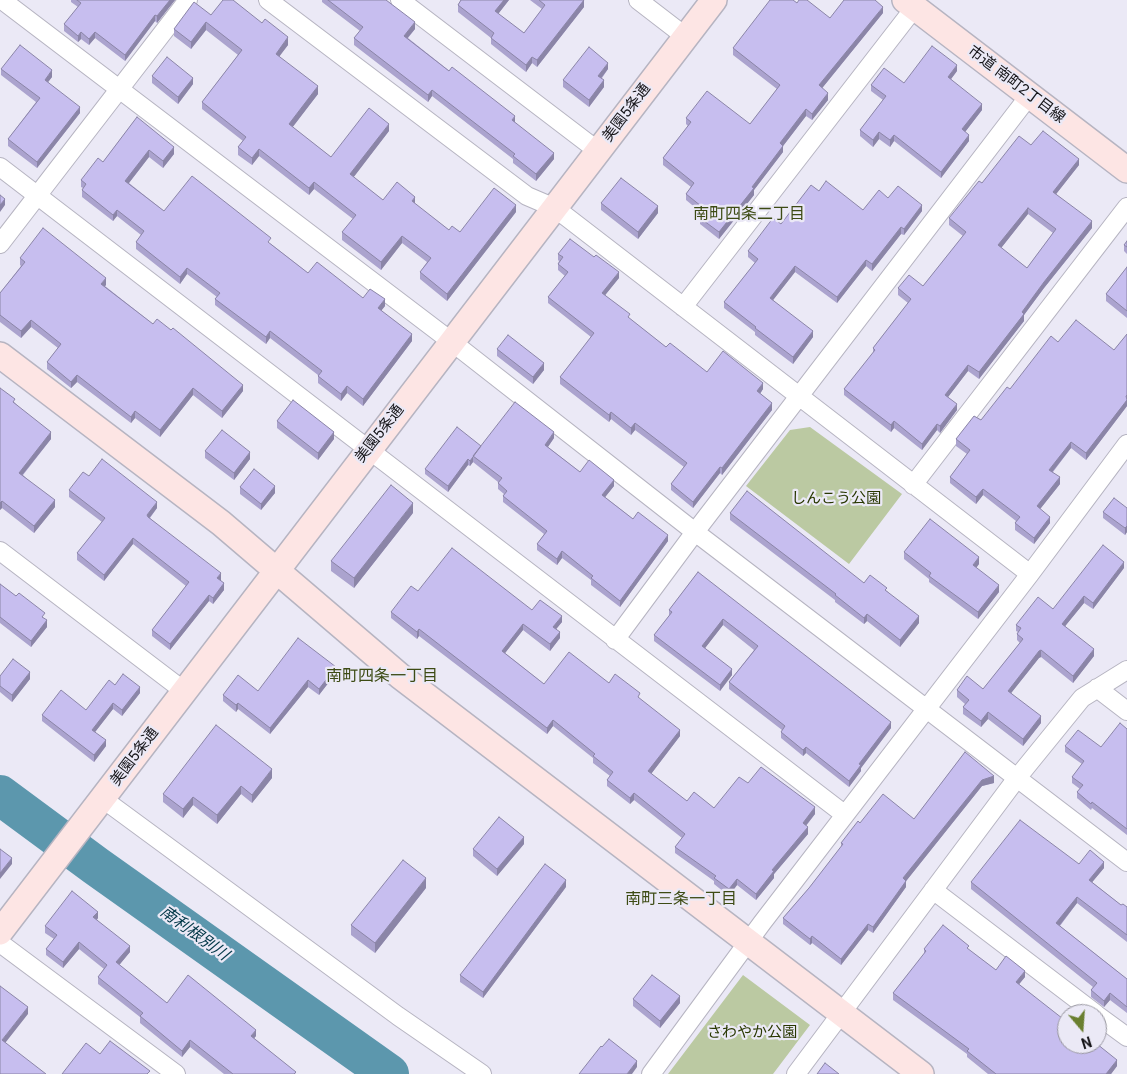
<!DOCTYPE html>
<meta charset="utf-8">
<style>
body{margin:0}
#map{position:relative;width:1127px;height:1074px;overflow:hidden;background:#ebe9f6;font-family:Roboto,sans-serif}
canvas{display:block}
.north{position:absolute;left:1057px;top:1004px;width:50px;height:50px;box-sizing:border-box;background:#ebe9f6;border:1px solid #96949e;border-radius:50%;rotate:162deg;font-size:14px;font-weight:700;line-height:20px;text-align:center;color:#161519}
.north::after{content:'';display:block;margin:auto;width:18px;height:22px;background:#6a7f30;clip-path:polygon(50% 0,100% 100%,50% 72%,0 100%)}
</style>
<div id="map">
<canvas width="1127" height="1074"></canvas>
<div class="north">N</div>
</div>
<script>
const g = document.querySelector('canvas').getContext('2d');
g.lineJoin = 'round';
function paint(path, color) {
  g.fillStyle = color;
  g.fill(path, 'evenodd');
}
function shape(rows) {
  const path = new Path2D();
  for (const r of rows) {
    path.moveTo(r[0], r[1]);
    for (let i = 2; i < r.length; i += 2) path.lineTo(r[i], r[i + 1]);
  }
  return path;
}
function strokePath(path, color, width, dash) {
  g.strokeStyle = color;
  g.lineWidth = width;
  g.lineCap = dash ? 'butt' : 'round';
  g.setLineDash(dash || []);
  g.stroke(path);
}
function label(font, color, halo, rows, align = 'center') {
  g.font = font + ' Roboto,"Noto Sans JP",sans-serif';
  g.lineWidth = 4.5;
  g.setLineDash([]);
  g.textBaseline = 'middle';
  g.strokeStyle = halo;
  g.fillStyle = color;
  for (const [text, x, y, turn = 0] of rows) {
    g.save();
    g.translate(x, y);
    g.rotate((+turn || 0) * Math.PI / 180);
    g.textAlign = isNaN(turn) ? turn : align;
    if (halo) g.strokeText(text, 0, 0);
    g.fillText(text, 0, 0);
    g.restore();
  }
}
paint(shape([
 [810,427,902,494,849,564,746,486,790,430],
 [743,975,810,1025,773,1074,668,1074]
]), '#bbc9a2');
strokePath(shape([
 [0,795,96,866,389,1074]
]), '#5c97ad', 40);
const street = shape([
 [2,0,452,342,695,532,1127,862],
 [268,0,527,196,555,208,1030,574],
 [400,0,598,151],
 [638,0,686,37],
 [0,167,844,814],
 [0,244,188,0],
 [683,307,915,7],
 [913,485,1127,207],
 [0,551,184,691],
 [615,640,695,532,1029,96],
 [1097,688,1127,711],
 [103,799,398,1016,482,1074],
 [933,890,1096,1014],
 [0,943,176,1074],
 [1097,1015,1127,1037],
 [651,1074,762,923,1030,574,1127,444],
 [796,1074,1017,778,1082,698,1127,670]
]);
const secondary = shape([
 [905,0,1127,170],
 [0,355,221,523,400,676,921,1074],
 [0,932,714,0]
]);
strokePath(street, '#b6b4c1', 20);
strokePath(secondary, '#b6b4c1', 28);
strokePath(street, '#fff', 18);
strokePath(secondary, '#fde5e4', 25);
paint(shape([
 [71,0,175,0,157,23,155,21,125,61,95,38,89,45,81,39,78,42,64,31,64,24,78,7,71,2],
 [322,0,386,0,415,29,408,38,515,123,554,159,536,181,513,163,513,159,432,96,428,102,354,45,354,38,360,31,322,2],
 [461,0,509,0,498,14,524,33,542,9,530,0,583,0,584,7,537,67,532,63,526,72,491,44,491,38,458,12,458,5],
 [797,3,830,18,883,13,822,88,828,100,812,120,806,116,783,146,783,152,754,190,754,195,719,239,700,224,700,218,703,214,686,200,686,194,691,187,663,165,663,158,688,126,686,124,686,118,750,124,777,89,733,55,733,48],
 [211,15,288,45,279,56,318,94,292,127,331,157,389,131,353,177,383,200,415,204,449,230,460,232,516,212,447,301,420,279,420,272,427,262,402,243,381,270,342,240,342,232,353,219,314,189,309,195,259,156,252,165,238,155,238,147,243,141,202,109,202,102,238,55,206,30,191,49,174,36,174,29],
 [1,69,52,77,48,82,80,113,37,168,8,146,8,139,36,102,1,75],
 [608,69,602,78,604,87,589,107,563,87,563,80],
 [957,71,951,79,982,110,965,132,969,141,941,178,894,141,890,147,879,139,873,147,860,136,860,130,883,100,871,91,871,85,904,83],
 [152,76,193,84,178,104,152,83],
 [137,117,174,154,163,168,149,157,129,183,164,211,271,244,308,273,363,298,385,306,381,310,412,341,363,406,347,393,341,401,318,383,318,375,270,338,266,344,215,305,215,299,217,297,187,274,180,284,136,249,136,242,141,235,117,216,113,221,82,197,82,190,83,188,81,187,81,180,103,162],
 [1031,145,1079,165,1056,194,1092,228,1044,288,1024,315,1024,321,979,379,968,371,948,397,957,410,940,433,937,430,922,450,894,428,891,432,844,395,844,389,873,353,873,348,908,303,898,295,898,288,923,286,963,236,949,225,949,218,982,183],
 [1028,214,1053,233,1027,268,1001,248],
 [819,191,863,210,922,211,904,235,901,234,872,271,866,266,837,303,795,272,773,300,813,337,793,364,755,335,755,332,724,308,724,302,755,263,748,257,748,251,781,224],
 [601,203,658,213,638,239,601,210],
 [1127,241,1127,254,1124,251,1124,245],
 [558,254,619,278,605,295,630,319,666,347,707,372,763,389,760,394,772,410,722,475,720,473,693,508,671,490,671,484,684,467,635,430,631,435,611,419,609,422,560,384,560,377,591,337,548,303,548,297,565,276,558,270,558,264,559,261,558,260],
 [20,258,106,285,105,286,153,324,243,391,222,418,193,395,160,437,135,418,131,423,77,382,71,388,47,369,47,362,58,348,31,327,21,338,0,322,0,293,21,266,20,265],
 [1127,267,1127,318,1106,301,1106,294],
 [1127,334,1127,406,1086,460,1071,448,1053,472,1060,484,1040,509,1050,523,1034,544,1015,530,1015,523,1016,521,983,495,976,504,950,483,950,477,967,454,956,446,956,439,981,420,1010,389,1058,342,1114,350],
 [497,349,544,370,533,384,497,356],
 [0,388,51,439,23,475,55,507,34,533,2,508,0,510],
 [277,421,334,439,318,460,277,428],
 [554,438,548,447,580,472,614,486,605,497,633,519,668,541,620,607,591,585,591,580,562,558,557,565,537,550,537,544,544,534,503,502,503,496,504,494,498,489,498,482,473,462,470,466,468,465,448,492,425,474,425,469,481,446],
 [205,451,250,459,234,480,205,458],
 [89,476,157,508,150,518,221,580,224,590,213,604,209,601,170,650,152,636,152,630,186,586,133,544,104,581,77,560,77,553,102,522,69,497,69,490],
 [240,487,275,493,261,510,240,494],
 [1127,508,1127,532,1125,535,1103,518,1103,512],
 [413,513,354,588,331,571,331,561],
 [730,513,864,583,887,591,919,623,900,647,867,621,864,624,835,602,835,600,730,520],
 [904,552,979,564,976,568,999,592,978,619,929,582,929,579,904,559],
 [1124,568,1093,609,1084,603,1065,626,1094,656,1073,683,1041,657,1039,658,1011,693,1041,723,1023,746,988,719,981,727,963,714,963,707,965,704,957,697,957,690,983,689,1020,643,1017,640,1017,634,1018,632,1016,631,1016,625,1053,609],
 [698,572,891,728,861,768,861,771,849,787,806,753,803,756,781,738,781,732,782,730,729,689,729,682,754,650,723,625,705,648,732,675,720,691,654,641,654,635,669,616,669,610],
 [0,584,45,619,47,627,31,647,0,623],
 [418,591,532,610,562,622,556,629,560,638,550,651,523,630,505,653,544,684,609,683,640,699,680,736,651,774,687,801,714,808,748,783,815,814,806,826,808,834,774,874,774,878,756,900,737,885,729,896,714,884,714,881,675,853,675,847,682,838,634,800,630,804,607,786,607,780,610,776,593,763,593,758,553,726,547,734,419,636,417,639,391,618,391,612],
 [336,673,319,695,308,687,270,734,238,709,236,712,223,701,223,695,258,691],
 [0,676,30,679,12,702,0,692],
 [115,685,140,693,122,716,113,709,95,732,106,746,94,762,42,721,42,715,86,710],
 [1127,729,1127,835,1092,808,1091,810,1077,798,1077,792,1080,789,1072,783,1072,777,1082,764,1065,752,1065,746,1101,747],
 [965,752,994,783,982,786,906,881,906,887,873,933,868,930,841,965,812,943,810,945,783,924,783,918,809,888,841,847,841,843,860,823,914,819],
 [272,778,252,803,241,794,217,824,193,805,183,818,163,802,163,794],
 [524,844,497,876,473,856,473,849],
 [1079,864,1104,868,1092,882,1121,905,1127,907,1127,942,1077,903,1060,926,1127,979,1127,1013,1110,1000,1104,1007,1091,997,1091,990,1093,987,971,889,971,882],
 [566,887,483,998,460,982,460,975],
 [426,888,375,953,351,935,351,925],
 [98,918,97,920,130,952,119,965,167,1003,256,1036,254,1038,296,1074,224,1074,190,1047,182,1057,140,1023,140,1017,98,984,98,977,104,969,79,949,63,968,46,955,46,949,54,939,45,933,45,926],
 [924,949,969,950,996,970,1025,977,1019,984,1117,1066,1111,1074,988,1074,967,1057,967,1054,893,1000,893,993,924,954],
 [633,999,680,1003,660,1028,633,1006]
]), '#aba3ce');
paint(shape([
 [170,0,175,0,157,23,157,16],
 [504,0,509,0,495,18,495,11],
 [584,0,584,7,537,67,537,60],
 [883,7,883,13,819,92,819,85],
 [155,15,155,21,125,61,125,55],
 [206,22,206,30,191,49,191,42],
 [415,22,415,29,404,42,404,36],
 [81,32,81,39,78,42,78,36],
 [95,32,95,38,89,45,89,39],
 [288,37,288,45,276,61,276,54],
 [532,57,532,63,526,72,526,65],
 [608,63,608,69,598,82,598,76],
 [957,65,957,71,948,83,948,77],
 [52,70,52,77,45,86,45,80],
 [193,78,193,84,178,104,178,97],
 [604,80,604,87,589,107,589,100],
 [318,86,318,94,289,132,289,124],
 [432,90,432,96,428,102,428,95],
 [828,93,828,100,812,120,812,114],
 [982,104,982,110,962,136,962,129],
 [80,107,80,113,37,168,37,162],
 [806,109,806,116,780,150,780,143],
 [515,116,515,123,512,127,512,120],
 [389,124,389,131,350,182,350,174],
 [879,132,879,139,873,147,873,140],
 [894,135,894,141,890,147,890,140],
 [969,135,969,141,941,178,941,172],
 [783,146,783,152,754,190,754,195,719,239,719,232,752,187],
 [174,147,174,154,163,168,163,161],
 [259,149,259,156,252,165,252,158],
 [149,150,149,157,125,188,125,181],
 [554,153,554,159,536,181,536,174],
 [1079,159,1079,165,1053,198,1053,192],
 [314,182,314,189,309,195,309,188],
 [415,197,415,204,412,201],
 [5,199,5,205,0,212,0,205],
 [516,205,516,212,447,301,447,294],
 [922,205,922,211,904,235,904,229],
 [658,206,658,213,638,239,638,232],
 [1028,208,1028,214,998,252,998,245],
 [117,210,117,216,113,221,113,215],
 [1092,221,1092,228,1044,288,1024,315,1024,321,979,379,979,372,1022,312,1044,282],
 [901,227,901,234,872,271,872,264],
 [402,236,402,243,381,270,381,262],
 [866,260,866,266,837,303,837,297],
 [795,266,795,272,770,304,770,298],
 [187,268,187,274,180,284,180,277],
 [619,272,619,278,602,299,602,293],
 [106,278,106,285,101,290,101,284],
 [385,299,385,306,378,315,378,308],
 [31,320,31,327,21,338,21,331],
 [270,331,270,338,266,344,266,337],
 [813,331,813,337,793,364,793,357],
 [412,334,412,341,363,406,363,399],
 [544,363,544,370,533,384,533,377],
 [968,365,968,371,945,401,945,395],
 [77,375,77,382,71,388,71,382],
 [763,383,763,389,757,398,757,391],
 [243,385,243,391,222,418,222,411],
 [347,386,347,393,341,401,341,394],
 [193,388,193,395,160,437,160,430],
 [1127,395,1127,406,1086,460,1086,453],
 [772,403,772,410,722,475,722,468],
 [957,404,957,410,940,433,940,426],
 [135,411,135,418,131,423,131,417],
 [611,412,611,419,609,422,609,415],
 [894,421,894,428,891,432,891,425],
 [635,423,635,430,631,435,631,428],
 [937,424,937,430,922,450,922,444],
 [51,432,51,439,19,479,19,473],
 [334,432,334,439,318,460,318,453],
 [554,432,554,438,545,451,545,445],
 [1071,442,1071,448,1049,476,1049,470],
 [250,452,250,459,234,480,234,473],
 [473,457,473,462,470,466,470,461],
 [468,459,468,465,448,492,448,486],
 [720,467,720,473,693,508,693,502],
 [1060,477,1060,484,1037,513,1037,506],
 [614,480,614,486,602,501,602,495],
 [275,486,275,493,261,510,261,504],
 [983,489,983,495,976,504,976,497],
 [55,500,55,507,34,533,34,526],
 [2,501,2,508,0,510,0,503],
 [157,502,157,508,147,521,147,515],
 [413,503,413,513,354,588,354,578],
 [1050,517,1050,523,1034,544,1034,538],
 [1127,526,1127,532,1125,535,1125,528],
 [668,535,668,541,620,607,620,601],
 [133,538,133,544,104,581,104,575],
 [562,551,562,558,557,565,557,559],
 [979,557,979,564,973,572,973,565],
 [1124,562,1124,568,1093,609,1093,603],
 [221,573,221,580,217,584,217,578],
 [224,583,224,590,213,604,213,598],
 [999,585,999,592,978,619,978,612],
 [209,595,209,601,170,650,170,644],
 [1084,596,1084,603,1062,630,1062,624],
 [867,614,867,621,864,624,864,618],
 [562,616,562,622,553,633,553,627],
 [919,616,919,623,900,647,900,640],
 [723,619,723,625,702,652,702,646],
 [47,620,47,627,31,647,31,641],
 [523,624,523,630,502,657,502,651],
 [419,629,419,636,417,639,417,632],
 [560,632,560,638,550,651,550,644],
 [1094,649,1094,656,1073,683,1073,676],
 [1041,650,1041,657,1039,658,1008,697,1008,691,1039,651],
 [336,667,336,673,319,695,319,689],
 [732,669,732,675,720,691,720,685],
 [30,672,30,679,12,702,12,695],
 [308,680,308,687,270,734,270,728],
 [140,687,140,693,122,716,122,710],
 [113,703,113,709,92,736,92,730],
 [238,703,238,709,236,712,236,705],
 [988,712,988,719,981,727,981,721],
 [1041,716,1041,723,1023,746,1023,739],
 [553,720,553,726,547,734,547,728],
 [891,722,891,728,861,768,861,771,849,787,849,781,859,764],
 [680,730,680,736,648,778,648,771],
 [106,740,106,746,94,762,94,755],
 [806,747,806,753,803,756,803,750],
 [272,769,272,778,252,803,252,795],
 [994,776,994,783,982,786,903,885,903,878,982,780],
 [241,786,241,794,217,824,217,815],
 [634,793,634,800,630,804,630,798],
 [193,797,193,805,183,818,183,809],
 [815,807,815,814,803,829,803,823],
 [808,827,808,834,774,874,774,878,756,900,756,894,772,870],
 [524,837,524,844,497,876,497,869],
 [12,858,12,864,0,879,0,873],
 [1104,862,1104,868,1089,886,1089,880],
 [426,878,426,888,375,953,375,943],
 [737,879,737,885,729,896,729,889],
 [566,880,566,887,483,998,483,992],
 [906,881,906,887,873,933,873,927],
 [1077,897,1077,903,1056,930,1056,923],
 [98,912,98,918,93,924,93,917],
 [868,924,868,930,841,965,841,959],
 [812,936,812,943,810,945,810,939],
 [79,942,79,949,63,968,63,962],
 [130,946,130,952,116,969,116,962],
 [1025,971,1025,977,1016,988,1016,982],
 [1110,993,1110,1000,1104,1007,1104,1001],
 [680,996,680,1003,660,1028,660,1021],
 [28,1007,28,1014,2,1047,2,1040],
 [256,1030,256,1036,251,1042,251,1036],
 [190,1040,190,1047,182,1057,182,1051],
 [1117,1060,1117,1066,1111,1074,1106,1074],
 [637,1061,637,1067,632,1074,627,1074]
]), '#8b85a7');
const building = shape([
 [77,0,170,0,157,16,155,15,125,55,95,32,89,39,81,32,78,36,64,24,81,3,77,0],
 [223,0,233,0,262,23,265,19,288,37,276,54,318,86,289,124,331,157,369,108,389,124,350,174,383,200,397,182,415,197,412,201,449,230,452,226,460,232,494,188,516,205,447,294,420,272,431,258,402,236,381,262,342,232,356,215,314,182,309,188,259,149,252,158,238,147,246,137,202,102,242,50,206,22,191,42,174,29,194,2,211,15,223,0],
 [328,0,386,0,415,22,404,36,449,71,452,67,515,116,512,120,554,153,536,174,513,156,515,154,432,90,428,95,354,38,363,27,328,0],
 [461,0,504,0,495,11,524,33,545,5,539,0,584,0,537,60,532,57,526,65,491,38,494,33,458,5,461,0],
 [770,0,793,0,797,3,799,0,807,0,830,18,844,0,875,0,883,7,819,85,828,93,812,114,806,109,780,143,783,146,752,187,754,188,719,232,700,218,706,210,686,194,694,183,663,158,691,122,686,118,707,91,750,124,780,85,733,48,770,0],
 [20,45,52,70,45,80,80,107,37,162,8,139,40,98,1,69,20,45],
 [932,46,957,65,948,77,982,104,962,129,969,135,941,172,894,135,890,140,879,132,873,140,860,130,886,96,871,85,884,68,904,83,932,46],
 [589,47,608,63,598,76,604,80,589,100,563,80,589,47],
 [167,57,193,78,178,97,152,76,167,57],
 [137,117,174,147,163,161,149,150,125,181,164,211,192,176,271,238,268,242,308,273,317,262,363,298,370,289,385,299,378,308,412,334,363,399,347,386,341,394,318,376,322,371,270,331,266,337,215,299,220,293,187,268,180,277,136,242,144,231,117,210,113,215,82,190,86,184,81,180,98,158,103,162,137,117],
 [1043,131,1079,159,1053,192,1092,221,1044,282,1022,312,1024,314,979,372,968,365,945,395,957,404,940,426,937,424,922,444,894,421,891,425,844,389,875,350,873,348,911,299,898,288,909,275,923,286,966,232,949,218,979,181,982,183,1019,136,1031,145,1043,131],
 [1028,208,1056,229,1027,268,998,245,1028,208],
 [621,178,658,206,638,232,601,203,621,178],
 [826,181,863,210,879,190,888,198,898,186,922,205,904,229,901,227,872,264,866,260,837,297,795,266,770,298,813,331,793,357,755,328,756,327,724,302,758,259,748,251,773,218,781,224,811,185,819,191,826,181],
 [0,195,5,199,0,205,0,195],
 [43,228,106,278,101,284,153,324,157,319,171,330,173,328,243,385,222,411,193,388,160,430,135,411,131,417,77,375,71,382,47,362,61,344,31,320,21,331,0,315,0,293,25,262,20,258,43,228],
 [570,239,594,257,596,255,619,272,602,293,630,314,628,317,666,347,670,343,707,372,723,351,763,383,757,391,772,403,722,468,720,467,693,502,671,484,687,463,635,423,631,428,611,412,609,415,560,377,594,333,548,297,568,272,558,264,563,257,558,254,570,239],
 [1127,241,1127,247,1124,245,1127,241],
 [1127,267,1127,311,1106,294,1127,267],
 [1076,320,1114,350,1127,334,1127,395,1126,396,1127,400,1086,453,1071,442,1049,470,1060,477,1037,506,1050,517,1034,538,1015,523,1020,517,983,489,976,497,950,477,970,450,956,439,974,416,981,420,1007,387,1010,389,1051,336,1058,342,1076,320],
 [508,335,544,363,533,377,497,349,508,335],
 [0,388,15,399,13,402,51,432,19,473,55,500,34,526,2,501,0,503,0,388],
 [293,400,334,432,318,453,277,421,293,400],
 [515,402,554,432,545,445,580,472,589,460,614,480,602,495,633,519,638,512,668,535,620,601,591,578,593,576,562,551,557,559,537,544,547,531,503,496,507,491,498,483,502,478,473,456,515,402],
 [457,427,481,446,470,461,468,459,448,486,425,469,457,427],
 [222,430,250,452,234,473,205,451,222,430],
 [102,459,157,502,147,515,148,517,221,573,217,578,224,583,213,598,209,595,170,644,152,630,189,582,133,538,104,575,77,553,105,518,69,490,83,472,89,476,102,459],
 [254,469,275,486,261,504,240,487,254,469],
 [391,485,413,503,354,578,331,561,391,485],
 [747,491,864,583,870,575,887,588,885,590,919,616,900,640,867,614,864,618,835,595,836,594,730,513,747,491],
 [1114,498,1127,508,1127,526,1125,528,1103,512,1114,498],
 [930,519,979,557,973,565,999,585,978,612,929,576,931,573,904,552,930,519],
 [1103,545,1124,562,1093,603,1084,596,1062,624,1094,649,1073,676,1041,650,1039,651,1008,691,1041,716,1023,739,988,712,981,721,963,707,969,700,957,690,967,676,983,689,1023,639,1017,634,1021,628,1016,625,1038,597,1053,609,1103,545],
 [452,548,532,610,540,600,562,616,553,627,560,632,550,644,523,624,502,651,544,684,569,652,609,683,615,674,640,693,638,697,680,730,648,771,687,801,694,792,714,808,739,777,748,783,761,767,815,807,803,823,808,827,772,870,774,871,756,894,737,879,729,889,714,878,716,876,675,847,685,834,634,793,630,798,607,780,613,772,593,756,595,754,553,720,547,728,419,629,417,632,391,612,411,586,418,591,452,548],
 [698,572,891,722,859,764,861,765,849,781,806,747,803,750,781,732,785,726,729,682,758,646,723,619,702,646,732,669,720,685,654,635,672,612,669,610,698,572],
 [0,584,16,596,19,593,45,613,42,617,47,620,31,641,0,617,0,584],
 [298,638,336,667,319,689,308,680,270,728,238,703,236,705,223,695,238,675,258,691,298,638],
 [13,659,30,672,12,695,0,686,0,676,13,659],
 [123,674,140,687,122,710,113,703,92,730,106,740,94,755,42,715,61,690,86,710,109,680,115,685,123,674],
 [1120,723,1127,729,1127,829,1092,802,1091,804,1077,792,1083,785,1072,777,1084,761,1065,746,1078,730,1101,747,1120,723],
 [216,725,272,769,252,795,241,786,217,815,193,797,183,809,163,794,216,725],
 [965,752,994,776,982,780,903,878,906,881,873,927,868,924,841,959,812,936,810,939,783,918,809,888,843,844,841,843,858,821,860,823,883,794,914,819,965,752],
 [499,817,524,837,497,869,473,849,499,817],
 [1020,820,1079,864,1090,850,1104,862,1089,880,1121,905,1123,904,1127,907,1127,935,1077,897,1056,923,1127,979,1127,1007,1110,993,1104,1001,1091,990,1097,983,971,882,1020,820],
 [0,849,12,858,0,873,0,849],
 [403,860,426,878,375,943,351,925,403,860],
 [545,864,566,880,483,992,460,975,545,864],
 [72,891,98,912,93,917,130,946,116,962,167,1003,188,975,256,1030,251,1036,296,1072,294,1074,233,1074,190,1040,182,1051,140,1016,143,1013,98,977,107,965,79,942,63,962,46,949,57,935,45,926,72,891],
 [943,925,969,946,967,948,996,970,1006,956,1025,971,1016,982,1067,1022,1067,1021,1067,1044,1097,1044,1117,1060,1106,1074,996,1074,967,1051,969,1049,893,993,926,951,924,949,943,925],
 [652,975,680,996,660,1021,633,999,652,975],
 [0,986,28,1007,2,1040,46,1074,0,1074,0,986],
 [1078,1007,1087,1014,1073,1014,1078,1007],
 [609,1039,637,1061,627,1074,579,1074,601,1046,602,1047,609,1039],
 [110,1041,150,1071,147,1074,62,1074,86,1043,100,1054,110,1041],
 [825,1063,839,1074,817,1074,825,1063]
]);
paint(building, '#c7beef');
strokePath(building, '#8b85a7', 1);
label('15px', '#161519', '#ebe9f6', [
 ["市道 南町2丁目線",1016,85,37],
 ["美園5条通",627,113,-53],
 ["美園5条通",380,434,-52],
 ["美園5条通",135,757,-53]
]);
label('15px', '#283700', '#ebe9f6', [
 ["しんこう公園",836,499],
 ["さわやか公園",752,1033]
]);
label('16px', '#3d4b14', '#ebe9f6', [
 ["南町四条二丁目",749,215],
 ["南町四条一丁目",382,677],
 ["南町三条一丁目",681,900]
]);
label('italic 16px', '#003646', '#ebe9f6', [
 ["南利根別川",194,934,36]
]);
</script>
